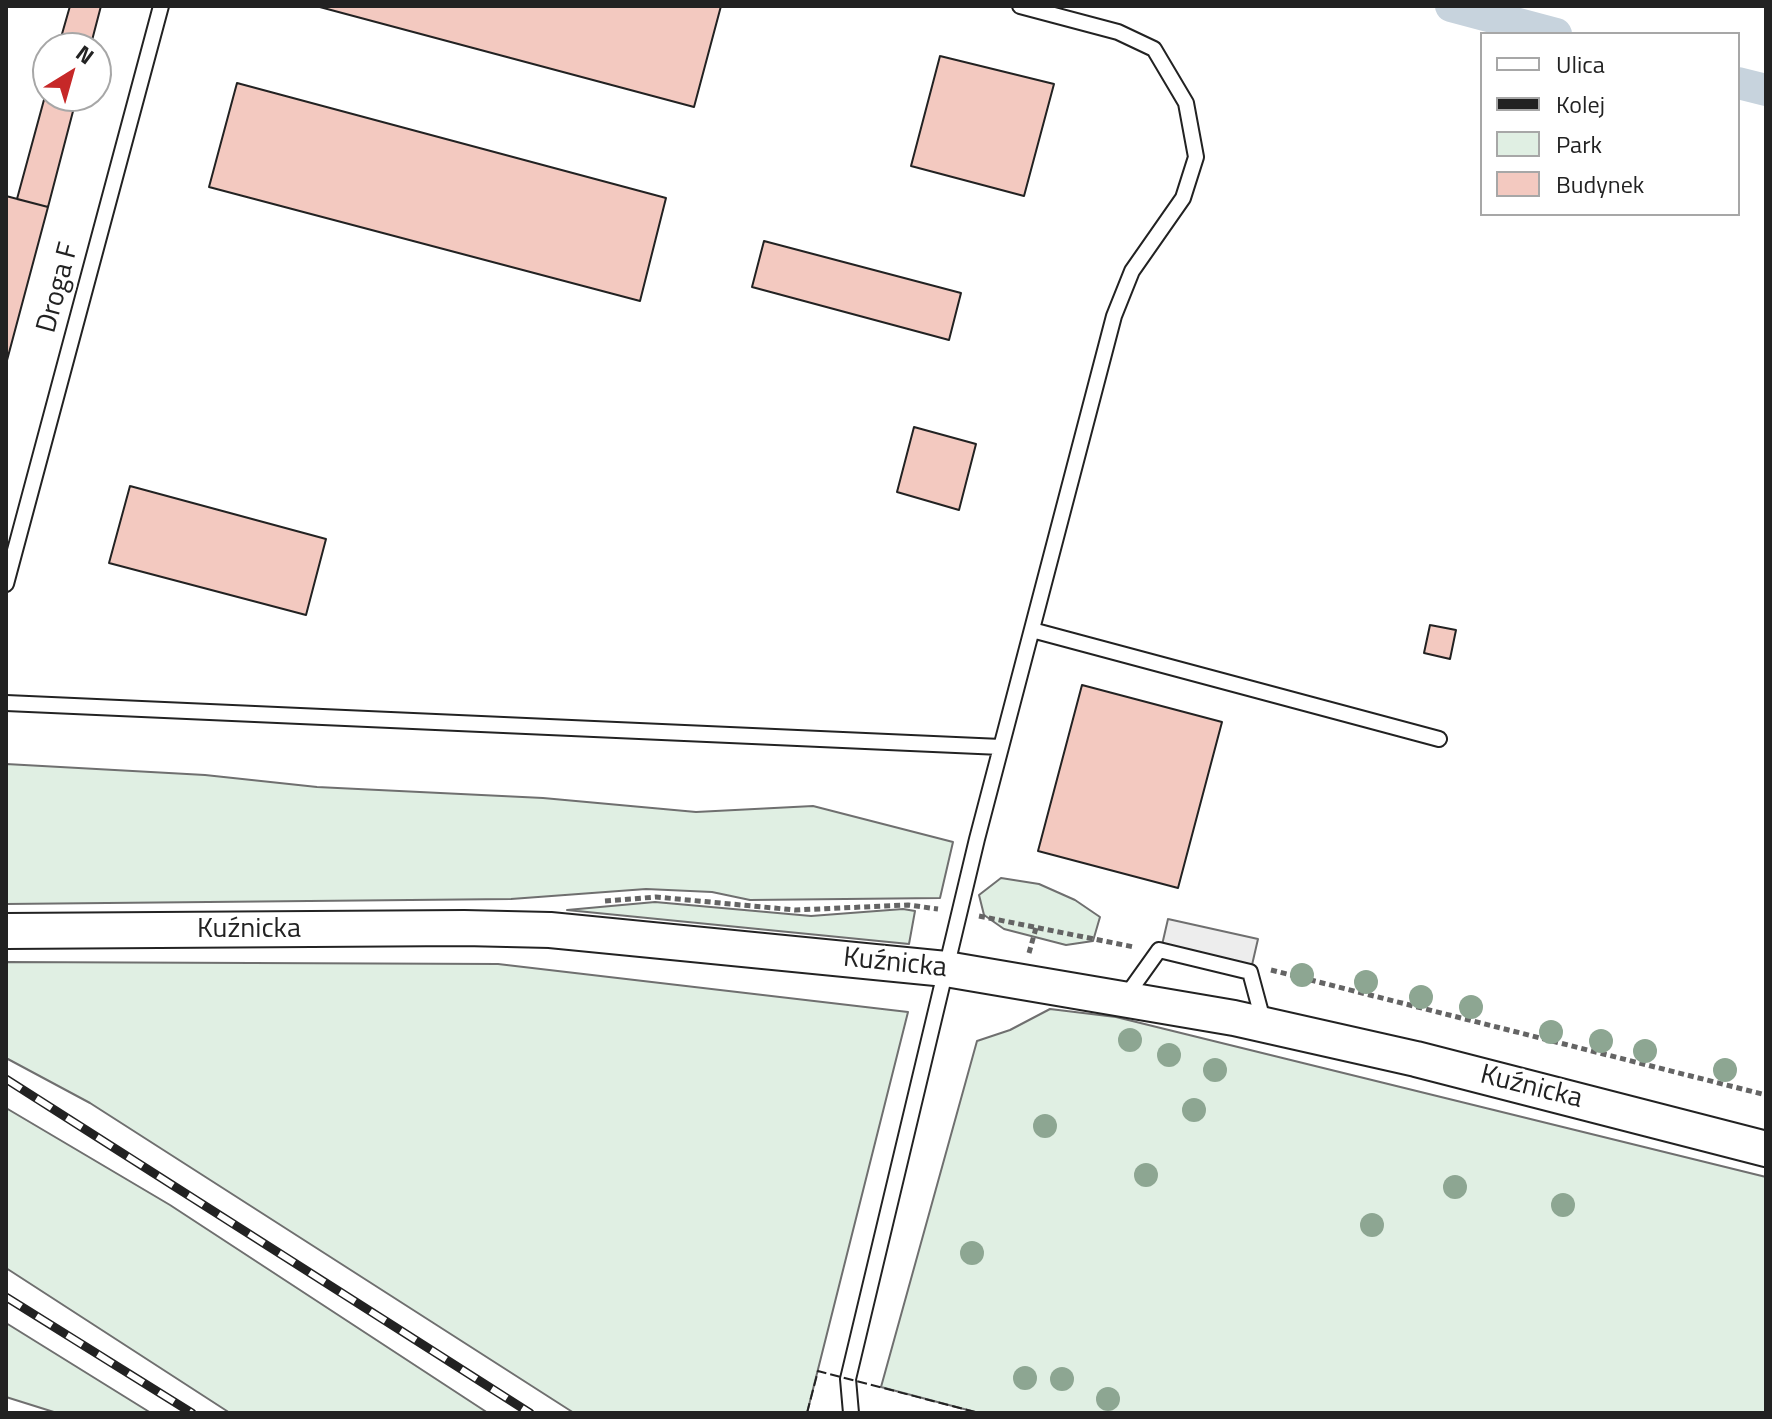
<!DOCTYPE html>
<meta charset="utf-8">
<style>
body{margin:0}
#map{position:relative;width:1772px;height:1419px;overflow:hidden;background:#fff;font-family:"Titillium Web",sans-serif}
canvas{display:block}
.frame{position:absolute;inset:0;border:8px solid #222;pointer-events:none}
.legend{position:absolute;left:1480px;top:32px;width:260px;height:184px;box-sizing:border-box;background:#fff;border:2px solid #a7a7a7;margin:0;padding:10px 14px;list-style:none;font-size:24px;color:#222}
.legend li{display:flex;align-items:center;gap:16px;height:40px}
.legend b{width:40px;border:2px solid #a7a7a7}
.north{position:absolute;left:32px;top:32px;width:80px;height:80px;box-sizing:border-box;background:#fff;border:2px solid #a7a7a7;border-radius:50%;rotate:37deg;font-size:22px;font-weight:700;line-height:32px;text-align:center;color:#222}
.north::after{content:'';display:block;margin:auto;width:28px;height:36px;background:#c62828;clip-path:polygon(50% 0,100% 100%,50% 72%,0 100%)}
</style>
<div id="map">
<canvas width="1772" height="1419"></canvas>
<div class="frame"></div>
<ul class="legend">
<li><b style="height:10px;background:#fff"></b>Ulica</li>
<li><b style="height:10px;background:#222"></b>Kolej</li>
<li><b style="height:22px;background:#e0efe3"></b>Park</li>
<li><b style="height:22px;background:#f3c9c0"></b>Budynek</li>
</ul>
<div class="north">N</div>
</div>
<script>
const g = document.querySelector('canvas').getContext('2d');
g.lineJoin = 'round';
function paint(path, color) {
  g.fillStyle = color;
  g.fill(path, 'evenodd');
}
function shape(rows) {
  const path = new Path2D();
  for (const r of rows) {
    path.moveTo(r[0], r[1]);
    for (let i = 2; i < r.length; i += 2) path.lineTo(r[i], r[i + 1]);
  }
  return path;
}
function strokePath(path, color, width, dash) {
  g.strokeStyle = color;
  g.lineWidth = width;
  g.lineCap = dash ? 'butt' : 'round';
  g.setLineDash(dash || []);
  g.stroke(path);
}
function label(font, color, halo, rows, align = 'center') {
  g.font = font + ' "Titillium Web",sans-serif';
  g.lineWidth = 6;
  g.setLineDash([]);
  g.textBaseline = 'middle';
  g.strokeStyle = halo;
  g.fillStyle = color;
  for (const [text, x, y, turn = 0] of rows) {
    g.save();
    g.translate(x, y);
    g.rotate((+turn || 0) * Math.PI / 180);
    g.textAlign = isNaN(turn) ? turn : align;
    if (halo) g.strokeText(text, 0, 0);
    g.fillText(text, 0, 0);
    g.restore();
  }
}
const green = shape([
 [6,764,205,775,317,787,543,798,696,812,813,806,953,842,940,898,750,900,712,892,646,889,511,899,6,904,6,764],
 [1001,878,1039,884,1075,900,1100,917,1093,941,1066,945,1004,929,984,915,979,895,1001,878],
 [655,902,811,916,903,909,915,911,909,944,567,910,655,902],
 [6,962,498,964,908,1012,807,1413,574,1413,90,1103,6,1058,6,962],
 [1050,1009,1116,1017,1766,1177,1766,1413,979,1413,881,1387,977,1041,1010,1030,1050,1009],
 [6,1108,170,1205,488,1413,230,1413,6,1268,6,1108],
 [6,1323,151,1413,57,1413,6,1397,6,1323]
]);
paint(green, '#e0efe3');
strokePath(green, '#6f6f6f', 2);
const parking = shape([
 [1168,919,1258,939,1252,965,1162,945,1168,919]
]);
paint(parking, '#ededed');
strokePath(parking, '#6f6f6f', 2);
strokePath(shape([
 [1451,6,1556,34],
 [1738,83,1766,90]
]), '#c7d3dd', 32);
const building = shape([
 [70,6,101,6,90,48,58,48,70,6],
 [316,6,721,6,694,107,316,6],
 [940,56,1054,84,1024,196,911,166,940,56],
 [237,83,666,198,640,301,209,187,237,83],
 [48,85,48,96,77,96,48,207,17,199,48,85],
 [6,196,48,207,6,364,6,196],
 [764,241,961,293,949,340,752,287,764,241],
 [914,427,976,444,959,510,897,492,914,427],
 [130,486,326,539,306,615,109,563,130,486],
 [1430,625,1456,630,1450,659,1424,653,1430,625],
 [1082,685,1222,722,1178,888,1038,851,1082,685]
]);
paint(building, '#f3c9c0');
strokePath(building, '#222', 2);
const service = shape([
 [6,584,161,6],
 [1032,630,1439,739],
 [6,703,1001,747],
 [1124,999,1159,950,1250,972,1264,1024],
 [851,1413,848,1379,977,839,1114,316,1132,271,1183,198,1196,157,1186,103,1154,49,1118,32,1020,6]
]);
const tertiary = shape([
 [6,931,464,928,550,930,946,969,1234,1018,1416,1059,1766,1149]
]);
strokePath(service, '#222', 18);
strokePath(tertiary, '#222', 38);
strokePath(shape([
 [605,901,656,897,795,910,908,905,938,909],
 [979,916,1134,947],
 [1029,953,1036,928],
 [1271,970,1766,1095]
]), '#646464', 5, [6, 4]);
strokePath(service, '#fff', 14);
strokePath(tertiary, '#fff', 34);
const rail = shape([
 [6,1079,530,1413],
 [6,1297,192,1413]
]);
strokePath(rail, '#222', 9);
strokePath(rail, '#fff', 6, [18]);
strokePath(shape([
 [807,1413,818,1371,979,1413]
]), '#222', 2, [10, 4]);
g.fillStyle = '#8da692';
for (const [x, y] of [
 [1302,975],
 [1366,982],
 [1421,997],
 [1471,1007],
 [1551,1032],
 [1130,1040],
 [1601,1041],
 [1645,1051],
 [1169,1055],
 [1215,1070],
 [1725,1070],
 [1194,1110],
 [1045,1126],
 [1146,1175],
 [1455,1187],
 [1563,1205],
 [1372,1225],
 [972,1253],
 [1025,1378],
 [1062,1379],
 [1108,1399]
]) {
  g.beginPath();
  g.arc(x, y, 12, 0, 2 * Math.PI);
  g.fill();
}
label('28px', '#222', '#fff', [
 ["Droga F",59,288,-75],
 ["Kuźnicka",249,930],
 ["Kuźnicka",895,964,6],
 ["Kuźnicka",1531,1088,14]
]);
</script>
